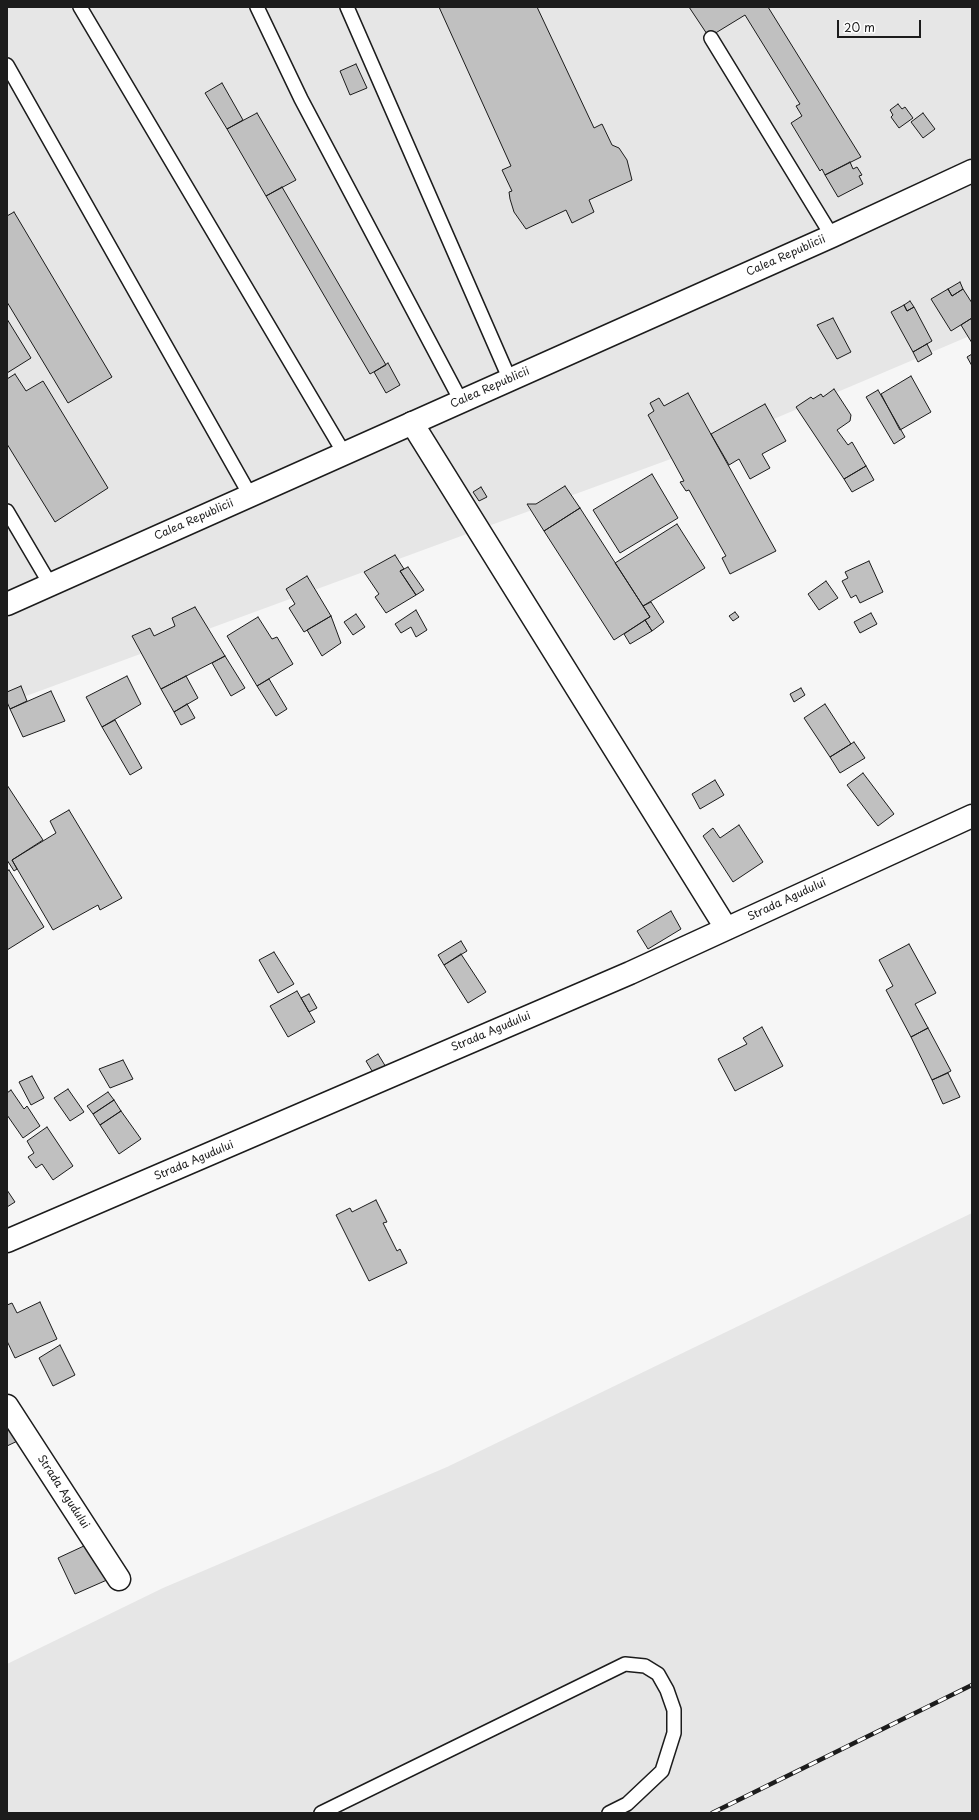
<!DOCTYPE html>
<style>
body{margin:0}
#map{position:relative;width:979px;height:1820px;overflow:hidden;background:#f6f6f6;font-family:"Playpen Sans",sans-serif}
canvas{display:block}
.frame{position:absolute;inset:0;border:8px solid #1c1c1c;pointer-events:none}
.scale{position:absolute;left:837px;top:20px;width:84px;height:18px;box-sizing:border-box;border:2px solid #1c1c1c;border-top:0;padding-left:5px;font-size:12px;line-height:14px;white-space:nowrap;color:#1c1c1c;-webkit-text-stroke:3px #fff;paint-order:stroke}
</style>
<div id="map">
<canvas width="979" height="1820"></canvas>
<div class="frame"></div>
<div class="scale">20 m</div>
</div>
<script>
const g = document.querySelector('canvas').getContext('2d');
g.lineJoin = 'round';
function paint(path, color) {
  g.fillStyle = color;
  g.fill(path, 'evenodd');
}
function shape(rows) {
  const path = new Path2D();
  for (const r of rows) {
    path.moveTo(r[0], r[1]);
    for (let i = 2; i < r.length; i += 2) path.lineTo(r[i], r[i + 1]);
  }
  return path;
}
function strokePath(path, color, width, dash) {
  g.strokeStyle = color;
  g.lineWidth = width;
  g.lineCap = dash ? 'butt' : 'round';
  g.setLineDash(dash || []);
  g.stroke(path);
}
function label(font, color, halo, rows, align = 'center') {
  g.font = font + ' "Playpen Sans",sans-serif';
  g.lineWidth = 3;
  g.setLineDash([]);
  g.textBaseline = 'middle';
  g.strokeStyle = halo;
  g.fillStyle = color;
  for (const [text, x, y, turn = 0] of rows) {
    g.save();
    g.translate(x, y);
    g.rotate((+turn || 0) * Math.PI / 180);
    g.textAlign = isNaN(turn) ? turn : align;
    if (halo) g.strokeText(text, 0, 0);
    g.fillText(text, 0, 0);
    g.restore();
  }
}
paint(shape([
 [7,7,972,7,972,335,736,435,7,703],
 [972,1213,972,1813,7,1813,7,1664,163,1588,447,1467]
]), '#e6e6e6');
const building = shape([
 [439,7,537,7,594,128,602,124,612,145,619,148,627,160,632,180,589,200,594,212,572,223,566,210,526,229,514,212,510,199,509,192,512,191,502,170,511,166,439,7],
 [689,7,768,7,861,157,825,175,822,169,820,171,791,123,802,116,796,106,800,104,745,15,709,37,689,7],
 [356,64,367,88,350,95,340,71,356,64],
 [222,83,243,120,227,129,205,93,222,83],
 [898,104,902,109,905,107,913,118,899,128,891,117,893,115,890,110,898,104],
 [257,113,296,180,266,196,227,129,257,113],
 [923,113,935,129,923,138,911,122,923,113],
 [850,162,853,169,857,167,862,175,859,176,863,184,838,197,825,175,850,162],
 [282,187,386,365,370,374,266,196,282,187],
 [14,212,112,377,68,403,7,302,7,216,14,212],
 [960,282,963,289,952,296,948,289,960,282],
 [948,289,952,296,963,289,972,303,972,318,951,331,931,299,948,289],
 [910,301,914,307,907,311,904,305,910,301],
 [904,305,907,311,914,307,932,341,913,352,891,312,904,305],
 [833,318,851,352,837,359,817,325,833,318],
 [972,318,972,343,961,325,972,318],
 [7,319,31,358,7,373,7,319],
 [927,344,932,354,918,362,913,352,927,344],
 [972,354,972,366,967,357,972,354],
 [388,363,400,385,386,393,374,372,388,363],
 [15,374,26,391,43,381,108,488,55,522,7,444,7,379,15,374],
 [911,376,931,412,900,430,881,394,911,376],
 [834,389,851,415,850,421,837,430,848,445,852,442,866,466,844,479,796,407,811,397,813,399,821,394,823,397,834,389],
 [878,390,905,437,894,444,866,397,878,390],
 [688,393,776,551,730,574,722,558,726,556,689,490,686,491,680,482,684,481,648,415,654,411,650,403,659,398,664,406,688,393],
 [765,404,786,441,762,454,770,468,750,479,739,459,729,465,711,434,765,404],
 [866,466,874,480,852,492,844,479,866,466],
 [652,474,678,518,620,553,593,510,652,474],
 [565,486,580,508,544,531,527,504,536,504,565,486],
 [481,487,487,497,479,501,473,492,481,487],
 [580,508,650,617,614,640,544,531,580,508],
 [677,524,705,568,643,606,615,563,677,524],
 [395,555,404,569,400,571,416,595,386,613,375,597,379,594,364,572,395,555],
 [869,561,883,592,860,603,856,595,851,598,842,581,848,578,845,572,869,561],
 [408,567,424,590,416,595,400,571,408,567],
 [307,576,331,616,304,632,289,608,295,604,286,589,307,576],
 [826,581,838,598,819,610,808,594,826,581],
 [651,602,664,622,652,631,645,620,650,617,643,606,651,602],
 [195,607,225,656,161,689,132,636,150,628,154,636,175,626,172,618,195,607],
 [416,610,427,630,416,637,411,627,401,633,395,624,416,610],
 [735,612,739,617,733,621,729,616,735,612],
 [871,613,877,624,860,633,854,622,871,613],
 [356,614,365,627,353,635,344,622,356,614],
 [331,616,341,643,322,656,307,630,331,616],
 [258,617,272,639,277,637,293,664,257,686,227,636,258,617],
 [645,620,652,631,630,644,624,634,645,620],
 [225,656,245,688,231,696,212,663,225,656],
 [127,676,141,704,102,727,86,697,127,676],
 [186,676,198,698,174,712,161,689,186,676],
 [269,679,287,709,276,716,257,686,269,679],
 [21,686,27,701,10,709,7,702,7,692,21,686],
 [801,688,805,695,794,702,790,694,801,688],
 [51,691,65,721,23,737,10,709,51,691],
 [187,704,195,718,181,725,174,712,187,704],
 [825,704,851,744,830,757,804,718,825,704],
 [115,720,142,768,130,775,102,727,115,720],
 [854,742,865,758,840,773,830,757,854,742],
 [863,773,894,814,878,826,847,785,863,773],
 [715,780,724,795,700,809,692,794,715,780],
 [7,785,43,840,12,860,17,869,14,871,7,860,7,785],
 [69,810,122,898,100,910,98,905,53,930,12,860,56,833,50,821,69,810],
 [739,825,763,862,733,882,703,836,713,828,720,838,739,825],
 [9,870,44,927,7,950,7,871,9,870],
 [671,911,681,929,648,949,637,931,671,911],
 [461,941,467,951,444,965,438,955,461,941],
 [909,944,936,993,915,1004,928,1028,911,1037,886,990,893,986,879,960,909,944],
 [274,952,294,984,278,993,259,960,274,952],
 [461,954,486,992,468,1003,444,965,461,954],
 [297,991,315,1022,288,1037,270,1006,297,991],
 [309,994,317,1008,309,1012,301,998,309,994],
 [762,1027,783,1066,735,1091,718,1059,747,1044,743,1038,762,1027],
 [928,1028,951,1071,932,1080,911,1037,928,1028],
 [378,1054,392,1077,380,1084,366,1061,378,1054],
 [123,1060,133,1079,110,1088,99,1069,123,1060],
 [948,1073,960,1097,943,1104,932,1080,948,1073],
 [32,1076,44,1098,31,1105,19,1082,32,1076],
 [68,1089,84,1112,70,1121,54,1098,68,1089],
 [11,1090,24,1109,27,1106,40,1126,23,1138,7,1115,7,1093,11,1090],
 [108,1092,114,1100,93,1114,87,1106,108,1092],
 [114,1100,121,1111,100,1125,93,1114,114,1100],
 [121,1111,141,1139,119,1154,100,1125,121,1111],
 [47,1127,73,1166,53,1180,42,1164,36,1168,28,1157,34,1153,27,1141,47,1127],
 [7,1190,15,1202,7,1207,7,1190],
 [376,1200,387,1222,383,1223,397,1251,400,1249,407,1263,369,1281,336,1215,350,1208,352,1212,376,1200],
 [40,1302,57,1339,15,1358,7,1341,7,1305,12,1303,17,1313,40,1302],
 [60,1345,75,1375,53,1386,39,1358,60,1345],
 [19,1421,28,1436,7,1446,7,1427,19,1421],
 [99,1539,116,1576,75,1594,58,1558,99,1539]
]);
paint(building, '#c0c0c0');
strokePath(building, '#1c1c1c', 1);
const lane = shape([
 [80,7,344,453],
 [257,7,301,99,461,401],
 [347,7,510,380],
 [711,38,832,236],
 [7,65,250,495],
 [7,511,50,584],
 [321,1813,625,1664,645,1666,658,1674,667,1690,674,1710,674,1733,662,1771,627,1804,609,1813]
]);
const street = shape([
 [412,423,726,928],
 [7,1241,630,973,972,816],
 [7,1406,119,1579]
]);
const primary = shape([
 [7,604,832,236,972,171]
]);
strokePath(lane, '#1c1c1c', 16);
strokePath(street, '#1c1c1c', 25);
strokePath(primary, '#1c1c1c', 25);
strokePath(lane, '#fff', 13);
strokePath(street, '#fff', 22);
strokePath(primary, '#fff', 22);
const rail = shape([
 [712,1813,972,1685]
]);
strokePath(rail, '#1c1c1c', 4.5);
strokePath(rail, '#fff', 3, [9]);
label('11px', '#1c1c1c', '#fff', [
 ["Calea Republicii",786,256,-24],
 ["Calea Republicii",490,388,-24],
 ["Calea Republicii",194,520,-24],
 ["Strada Agudului",787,900,-25],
 ["Strada Agudului",491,1032,-23],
 ["Strada Agudului",194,1161,-23],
 ["Strada Agudului",63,1492,57]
]);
</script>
